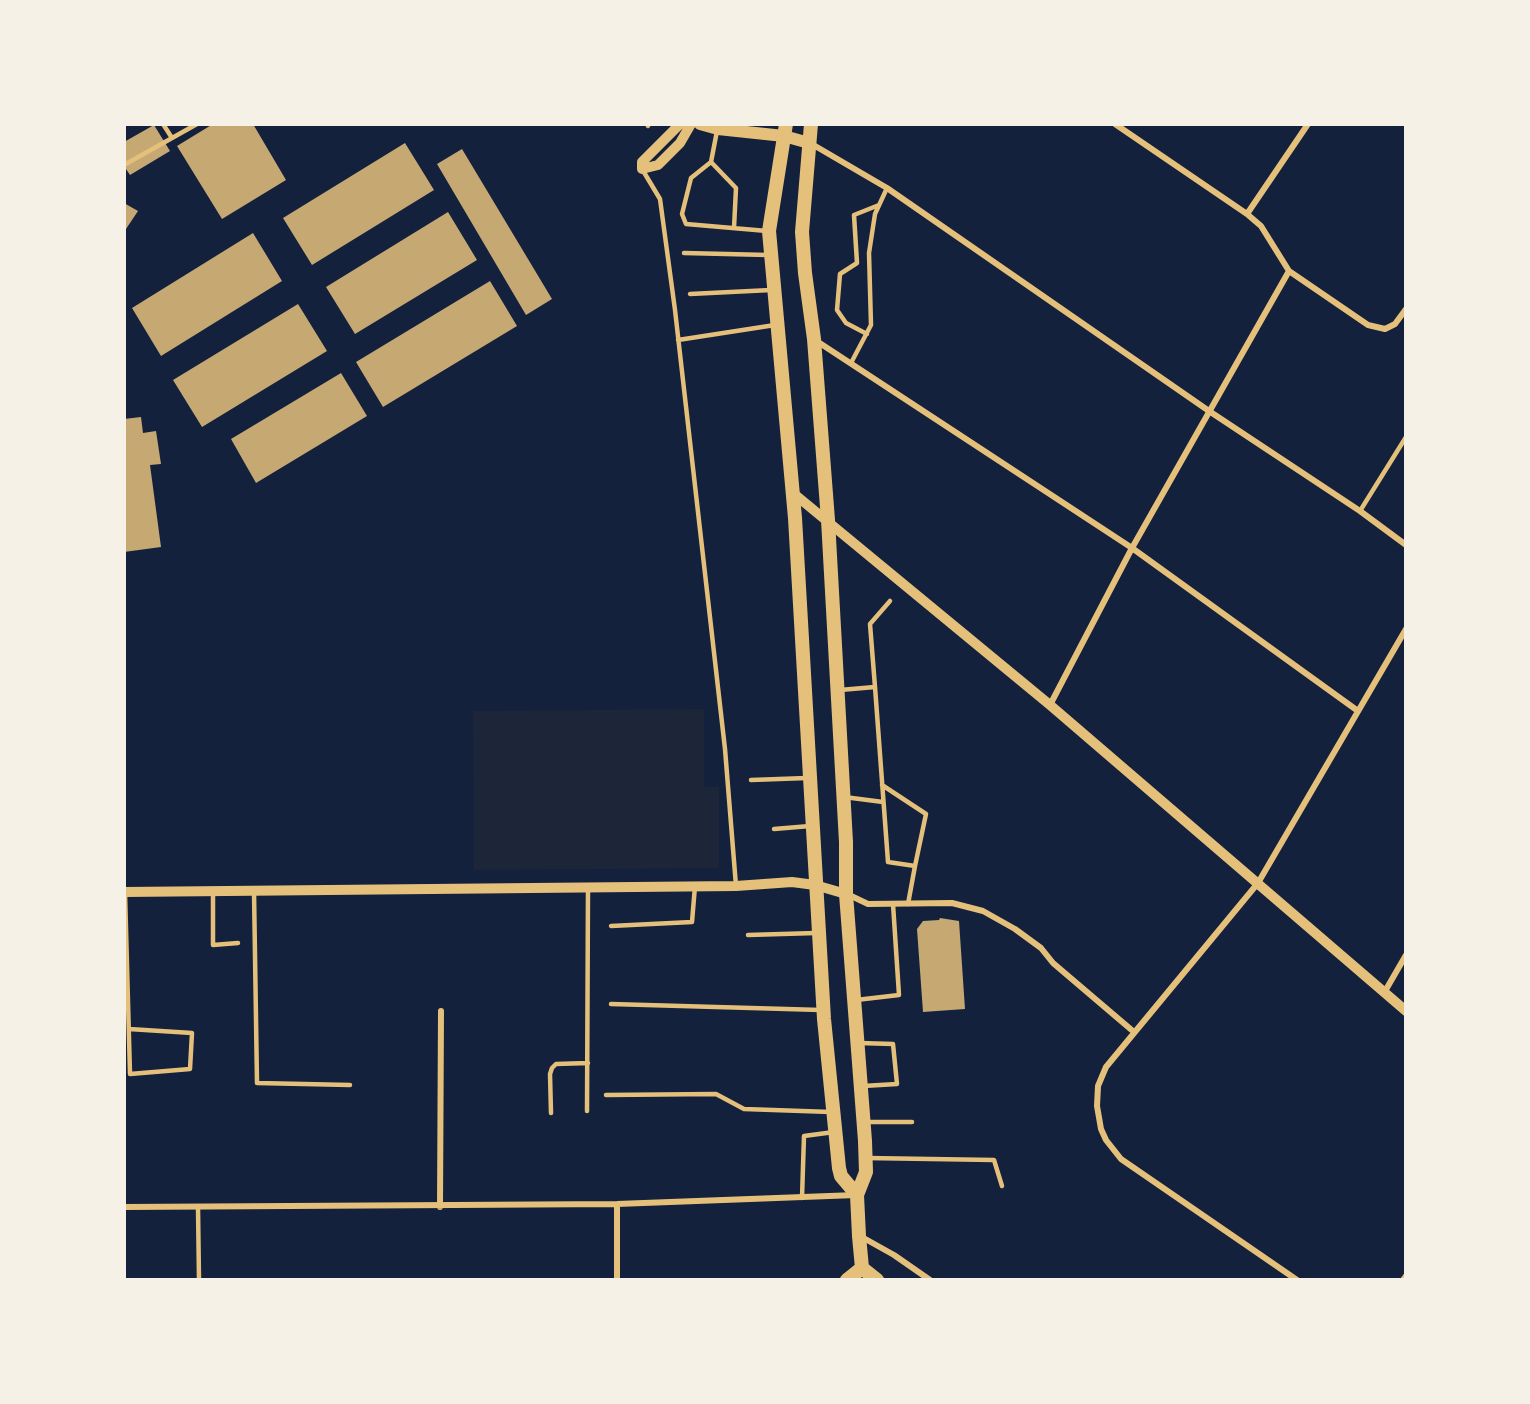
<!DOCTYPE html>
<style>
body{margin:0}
#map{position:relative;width:1530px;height:1404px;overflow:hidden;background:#14213d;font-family:Jost,sans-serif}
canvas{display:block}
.frame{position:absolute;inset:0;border:126px solid #f6f1e7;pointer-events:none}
</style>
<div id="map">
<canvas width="1530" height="1404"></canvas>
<div class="frame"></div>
</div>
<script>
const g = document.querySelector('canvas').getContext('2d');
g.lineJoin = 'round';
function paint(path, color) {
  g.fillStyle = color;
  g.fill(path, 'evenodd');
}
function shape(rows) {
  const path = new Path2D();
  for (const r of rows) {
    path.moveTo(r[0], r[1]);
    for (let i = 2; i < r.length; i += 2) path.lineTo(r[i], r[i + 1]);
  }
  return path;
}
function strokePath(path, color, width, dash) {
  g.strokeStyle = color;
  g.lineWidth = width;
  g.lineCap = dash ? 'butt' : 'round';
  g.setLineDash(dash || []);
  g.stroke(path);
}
paint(shape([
 [704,709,704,787,719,787,719,868,474,870,473,711]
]), '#1d2539');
paint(shape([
 [213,124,253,124,286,180,222,219,177,146],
 [154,125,170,151,130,175,124,166,124,142],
 [405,143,434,190,312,265,283,218],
 [462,149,552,299,526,315,437,164],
 [124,203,138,211,124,232],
 [448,212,477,260,355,334,326,287],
 [253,233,282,281,161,356,132,308],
 [490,281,517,326,383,407,356,362],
 [298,304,327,351,202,427,173,380],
 [341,373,367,416,256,483,231,439],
 [141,417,143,433,156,431,161,464,150,465,161,547,124,552,124,419],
 [940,918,959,921,965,1009,923,1012,917,929,923,921,939,920]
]), '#c6a872');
strokePath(shape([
 [163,124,172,138],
 [647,124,648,126],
 [717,131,711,162,691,178,682,214,686,224,767,231],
 [711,162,736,188,734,228],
 [124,165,197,124],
 [642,169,660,199,675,310,725,749,736,886],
 [684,253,768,255],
 [690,294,771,290],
 [867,334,846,323,837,310,840,274,857,263,854,215,879,205],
 [678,340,775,325],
 [851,363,871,325,869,253,875,214,887,188],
 [1360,511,1406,437],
 [875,687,888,862,915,866,926,814,882,785],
 [840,690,875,687,870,624,890,601],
 [751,780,807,778],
 [844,797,883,802],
 [774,829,810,826],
 [213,891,213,945,238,943],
 [254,891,257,1083,350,1085],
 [125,892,130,1074,190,1069,192,1033,129,1029],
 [908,904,915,866],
 [611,926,692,922,695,886],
 [748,935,816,933],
 [856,1000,899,995,893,904],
 [611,1004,821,1010],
 [859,1043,893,1044,897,1084,863,1086],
 [606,1095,716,1094,744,1109,831,1112],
 [587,1111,588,888],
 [551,1113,550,1074,552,1068,556,1064,588,1063],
 [867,1122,912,1122],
 [866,1158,994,1160,1002,1186],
 [802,1198,804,1136,834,1132],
 [198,1207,199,1280]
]), '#e5c07b', 4.5);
strokePath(shape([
 [1115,124,1247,214,1261,226,1289,271,1368,325,1385,329,1395,324,1406,309],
 [810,143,887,188,1209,411,1360,511,1406,545],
 [1247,214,1308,124],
 [815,340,1132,548,1358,711],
 [1050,705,1132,548,1289,271],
 [847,894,868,904,952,903,983,911,1015,929,1041,948,1053,963,1134,1032],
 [1384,993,1406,955],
 [124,1207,617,1204,856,1195],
 [440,1207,441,1011],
 [860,1236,894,1255,930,1280],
 [617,1280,617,1204],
 [1297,1280,1121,1159,1106,1140,1101,1129,1097,1106,1098,1086,1106,1067,1258,883,1406,629],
 [1403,1280,1406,1276]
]), '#e5c07b', 6);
strokePath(shape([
 [680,124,642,162,642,169,658,165,680,143,691,124],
 [793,493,1050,705,1406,1011],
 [124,892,736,886,792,882,815,885,846,894]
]), '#e5c07b', 10);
strokePath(shape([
 [700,124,718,129,784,136,809,143]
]), '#e5c07b', 12);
strokePath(shape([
 [786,124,769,231,795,518,824,1019,839,1168,841,1176,857,1195],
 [811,124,802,232,805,273,814,339,828,520,846,842,846,894,865,1141,866,1172,857,1195,859,1236,862,1268,877,1280],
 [847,1280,862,1268]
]), '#e5c07b', 14);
</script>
